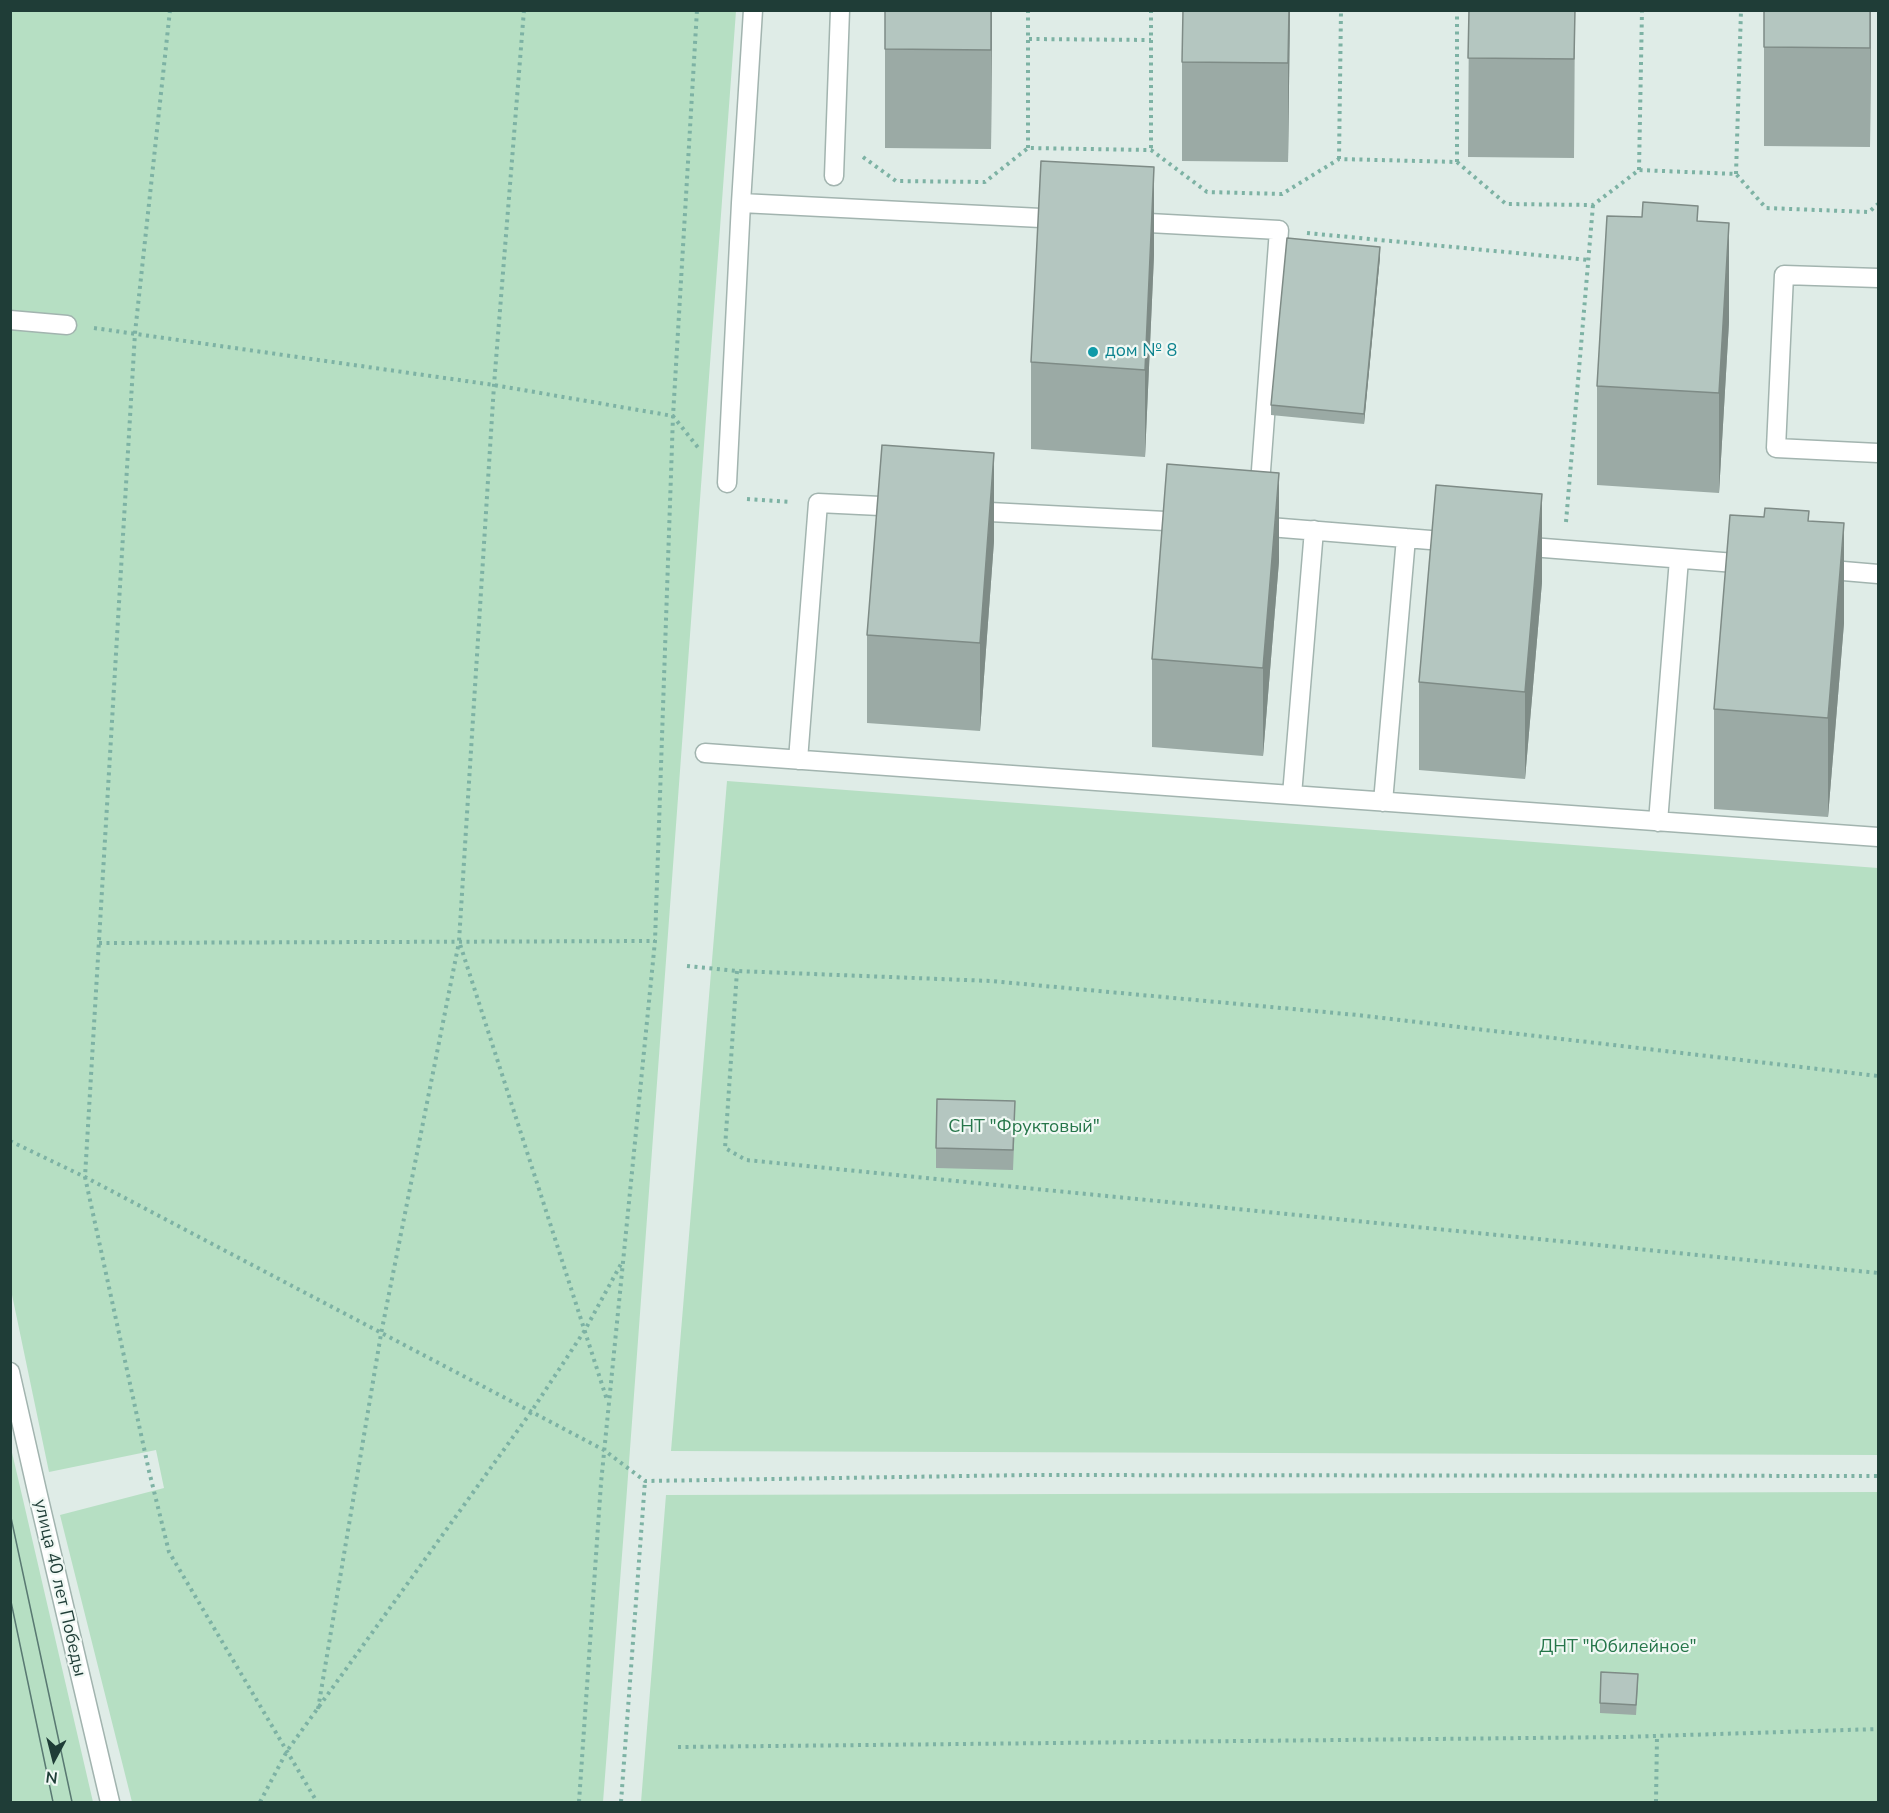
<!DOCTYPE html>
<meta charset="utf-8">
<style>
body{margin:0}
#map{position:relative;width:1889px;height:1813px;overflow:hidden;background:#dfece7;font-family:"Nunito Sans",sans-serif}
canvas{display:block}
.frame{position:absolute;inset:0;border:12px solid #1f3d37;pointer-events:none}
.north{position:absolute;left:24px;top:1729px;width:60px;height:60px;-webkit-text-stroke:4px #f0f8f4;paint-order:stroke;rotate:187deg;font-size:16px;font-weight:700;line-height:24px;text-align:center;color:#1f3d37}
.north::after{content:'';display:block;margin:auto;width:21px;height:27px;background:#1f3d37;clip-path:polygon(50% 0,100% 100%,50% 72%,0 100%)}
</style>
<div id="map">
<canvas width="1889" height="1813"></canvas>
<div class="frame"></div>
<div class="north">N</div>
</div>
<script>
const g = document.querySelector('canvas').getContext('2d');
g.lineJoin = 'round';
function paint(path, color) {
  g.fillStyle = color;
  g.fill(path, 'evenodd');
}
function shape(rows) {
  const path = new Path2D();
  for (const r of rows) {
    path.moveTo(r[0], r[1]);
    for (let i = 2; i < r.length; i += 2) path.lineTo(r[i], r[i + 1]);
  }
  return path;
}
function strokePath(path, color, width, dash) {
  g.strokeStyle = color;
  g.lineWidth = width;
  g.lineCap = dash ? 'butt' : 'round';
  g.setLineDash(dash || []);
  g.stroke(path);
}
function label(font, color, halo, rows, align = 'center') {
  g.font = font + ' "Nunito Sans",sans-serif';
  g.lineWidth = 4.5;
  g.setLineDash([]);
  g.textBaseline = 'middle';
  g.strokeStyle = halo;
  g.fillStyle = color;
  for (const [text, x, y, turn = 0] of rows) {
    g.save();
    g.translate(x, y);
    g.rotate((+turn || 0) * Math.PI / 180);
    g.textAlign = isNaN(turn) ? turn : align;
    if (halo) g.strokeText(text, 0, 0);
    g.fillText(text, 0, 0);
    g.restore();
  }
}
paint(shape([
 [10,11,736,11,626,1503,603,1802,132,1802,60,1515,164,1488,156,1450,49,1472,11,1290],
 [727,781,1878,868,1878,1455,671,1451],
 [10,1444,24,1504,93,1802,11,1802],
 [1878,1492,1878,1802,641,1802,666,1495]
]), '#b6dfc3');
const lane = shape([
 [834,176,840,10],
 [741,203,1061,219],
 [1130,222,1279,230,1259,497],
 [1878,278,1784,275,1776,448,1878,453],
 [10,320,67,325],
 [727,483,741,203,753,10],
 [970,511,1185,522],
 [1257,524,1257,526,1455,542],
 [1518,546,1748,564],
 [1820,569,1878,574],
 [705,753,1878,837],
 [798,760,818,503,901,507],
 [1292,795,1314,530],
 [1383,802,1406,538],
 [1658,822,1679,559]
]);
const street = shape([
 [10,1372,37,1491,110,1802]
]);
strokePath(lane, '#a2b4af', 21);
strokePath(street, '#a2b4af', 21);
strokePath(shape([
 [170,10,135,333,85,1177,149,1471,169,1552,317,1802],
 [524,10,494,385,459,941,607,1400],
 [1151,10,1151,150],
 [1029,39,1151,40],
 [1028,148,1028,10],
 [863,157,896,181,985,182,1028,148,1151,150,1207,192,1282,194,1339,159,1457,162,1506,204,1593,205,1639,170,1736,174,1766,208,1869,212,1878,204],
 [1339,159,1341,10],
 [1457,162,1457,10],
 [1639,170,1642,10],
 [1736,174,1741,10],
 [1307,233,1589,260],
 [94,328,494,385,673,416,700,450],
 [747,499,790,502],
 [1566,522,1593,205],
 [99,943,655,941],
 [687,966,737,971,991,981,1357,1015,1878,1076],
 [737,971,725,1148,746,1160,1878,1273],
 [10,1141,85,1177,604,1450,645,1481,1028,1475,1878,1476],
 [318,1709,381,1334,459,942],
 [678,1747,1622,1737,1878,1729],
 [260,1802,287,1751,531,1412,585,1330,621,1264],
 [579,1802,601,1483,655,941,673,416,697,10],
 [621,1802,645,1481],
 [1656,1802,1657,1736]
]), '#7db2a4', 4, [3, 4.5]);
strokePath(lane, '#fff', 18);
strokePath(street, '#fff', 18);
strokePath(shape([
 [10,1513,72,1802],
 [10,1597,53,1802]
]), '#597972', 1.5);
paint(shape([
 [885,10,992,10,991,149,885,148],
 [1290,10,1288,162,1182,161,1182,62],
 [1469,10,1575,10,1574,158,1468,157],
 [1764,10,1871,10,1870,147,1764,146],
 [1698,221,1729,322,1719,493,1597,485,1597,386],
 [1154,255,1145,457,1031,449,1031,362],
 [1380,257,1364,424,1271,415,1271,405],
 [1809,521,1844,623,1828,817,1714,809,1714,709],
 [994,541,980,731,867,723,867,635],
 [1279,561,1263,756,1152,747,1152,659],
 [1542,582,1525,779,1419,770,1419,682],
 [1015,1121,1013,1170,936,1168,936,1148],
 [1638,1684,1636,1715,1600,1713,1600,1703]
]), '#9baaa5');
paint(shape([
 [991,10,992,10,991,149],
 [1289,10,1290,10,1288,162,1288,63],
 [1870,10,1871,10,1870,147],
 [1154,167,1154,255,1145,457,1145,370],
 [1729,223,1729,322,1719,493,1719,393],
 [1380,247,1380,257,1364,424,1364,414],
 [994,453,994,541,980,731,980,643],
 [1279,473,1279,561,1263,756,1263,668],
 [1542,494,1542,582,1525,779,1525,692],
 [1844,523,1844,623,1828,817,1828,718]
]), '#7e8b86');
const building = shape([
 [885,10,991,10,991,50,885,49,885,10],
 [1183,10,1289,10,1288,63,1182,62,1183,10],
 [1469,10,1575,10,1574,59,1468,58,1469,10],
 [1764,10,1870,10,1870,48,1764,47,1764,10],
 [1041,161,1154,167,1145,370,1031,362,1041,161],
 [1643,202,1698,206,1697,221,1729,223,1719,393,1597,386,1607,216,1642,217,1643,202],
 [1287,238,1380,247,1364,414,1271,405,1287,238],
 [882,445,994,453,980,643,867,635,882,445],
 [1167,464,1279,473,1263,668,1152,659,1167,464],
 [1436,485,1542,494,1525,692,1419,682,1436,485],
 [1765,508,1809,511,1808,521,1844,523,1828,718,1714,709,1730,515,1764,517,1765,508],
 [937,1099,1015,1101,1013,1150,936,1148,937,1099],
 [1601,1672,1638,1674,1636,1705,1600,1703,1601,1672]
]);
paint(building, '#b4c6c0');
strokePath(building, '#7e8b86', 1.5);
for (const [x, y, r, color] of [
 [1093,352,6,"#0f9aa8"]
]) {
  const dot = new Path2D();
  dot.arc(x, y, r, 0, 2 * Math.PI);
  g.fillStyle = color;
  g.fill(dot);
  strokePath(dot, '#f0f8f4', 2);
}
label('18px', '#0d838f', '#f0f8f4', [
 ["дом № 8",1105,352]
], 'left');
label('18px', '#26764a', '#f0f8f4', [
 ["СНТ \"Фруктовый\"",1024,1128],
 ["ДНТ \"Юбилейное\"",1618,1648]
]);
label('18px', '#1f3d37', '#f0f8f4', [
 ["улица 40 лет Победы",59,1588,77]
]);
</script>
